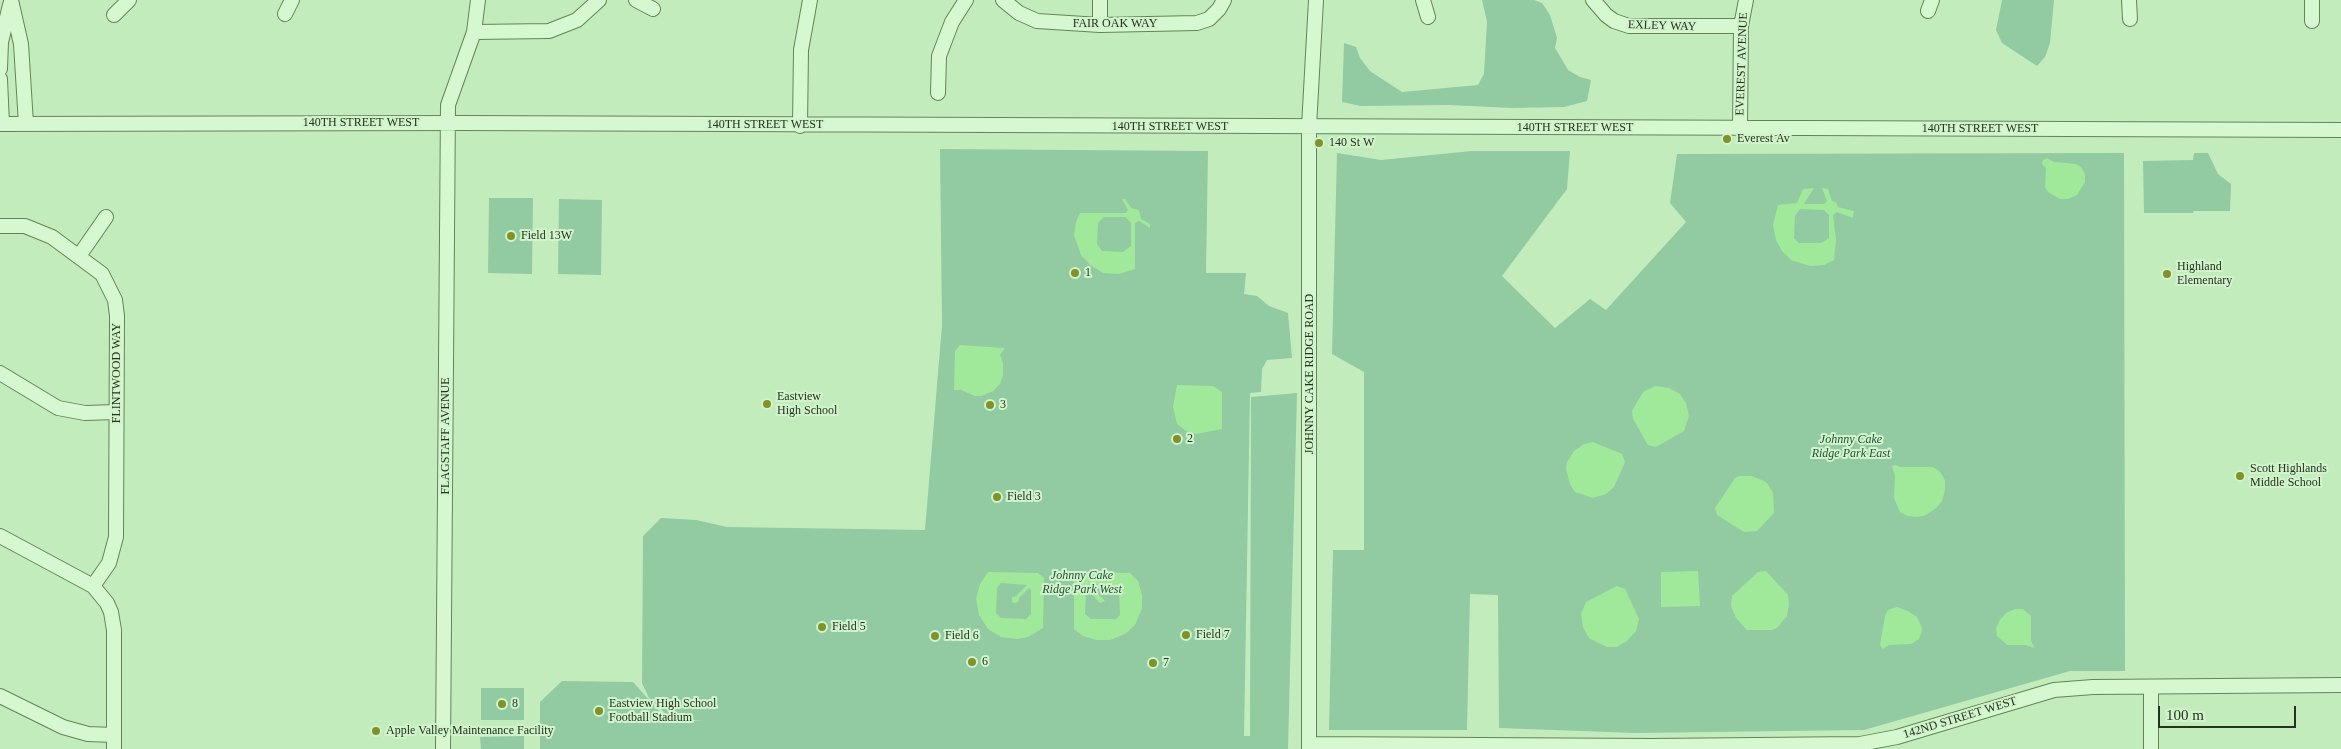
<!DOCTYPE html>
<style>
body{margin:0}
#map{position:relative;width:2341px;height:749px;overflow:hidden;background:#c3ecbd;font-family:"Times New Roman",serif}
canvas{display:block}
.scale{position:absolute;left:2158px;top:706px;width:138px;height:22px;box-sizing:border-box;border:2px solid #24331b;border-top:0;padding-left:6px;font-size:15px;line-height:18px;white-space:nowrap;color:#24331b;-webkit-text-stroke:4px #d1f4cd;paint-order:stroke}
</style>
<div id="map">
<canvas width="2341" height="749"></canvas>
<div class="scale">100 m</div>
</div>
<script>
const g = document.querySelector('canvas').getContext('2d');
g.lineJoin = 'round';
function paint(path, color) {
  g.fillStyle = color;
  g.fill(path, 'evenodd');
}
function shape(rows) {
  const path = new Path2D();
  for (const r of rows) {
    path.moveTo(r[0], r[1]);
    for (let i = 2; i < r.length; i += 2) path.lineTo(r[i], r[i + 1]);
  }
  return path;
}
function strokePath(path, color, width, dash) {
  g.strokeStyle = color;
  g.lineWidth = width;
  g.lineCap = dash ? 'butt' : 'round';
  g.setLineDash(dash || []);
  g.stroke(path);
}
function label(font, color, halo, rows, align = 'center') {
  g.font = font + ' "Times New Roman",serif';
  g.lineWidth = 4;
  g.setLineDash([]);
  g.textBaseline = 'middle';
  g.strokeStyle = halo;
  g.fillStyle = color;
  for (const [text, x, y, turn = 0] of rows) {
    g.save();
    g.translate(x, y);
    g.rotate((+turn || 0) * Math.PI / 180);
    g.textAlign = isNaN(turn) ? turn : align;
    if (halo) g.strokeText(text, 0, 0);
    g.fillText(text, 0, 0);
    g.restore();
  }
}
paint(shape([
 [1482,0,1534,0,1542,3,1550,15,1557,38,1555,48,1568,70,1580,77,1591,80,1587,101,1564,107,1512,108,1449,105,1361,106,1342,102,1344,43,1356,47,1360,58,1370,71,1402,92,1478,85,1484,74,1487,22],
 [2002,0,2054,0,2050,43,2045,57,2037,66,2002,43,1996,30],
 [940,149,1208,151,1206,273,1246,273,1244,294,1257,296,1269,306,1288,313,1292,358,1267,360,1262,369,1261,392,1250,393,1244,736,1250,736,1251,397,1297,393,1288,749,540,749,540,702,562,681,633,682,667,720,704,721,670,718,649,698,642,683,643,536,661,518,696,520,727,527,925,530,942,325],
 [1472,151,1570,151,1567,189,1502,276,1555,328,1590,299,1606,310,1686,222,1670,203,1677,154,2124,153,2125,671,2070,671,1864,730,1635,733,1499,728,1498,595,1470,594,1467,730,1329,730,1333,550,1364,550,1364,372,1332,354,1337,153,1381,160],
 [2194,153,2208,153,2218,174,2231,184,2230,211,2194,211,2193,213,2144,213,2143,161,2193,160],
 [489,198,533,198,532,274,488,273],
 [559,199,602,200,601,275,558,274],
 [481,688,524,688,524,720,481,720],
 [524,736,524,749,481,749,480,737]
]), '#92caa2');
paint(shape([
 [2047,158,2054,162,2076,164,2082,168,2085,174,2085,182,2077,195,2068,199,2060,199,2048,192,2045,187,2046,168,2042,164,2043,160],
 [1814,188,1804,204,1824,204,1827,201,1822,188,1828,189,1832,201,1836,202,1838,207,1854,211,1853,218,1837,212,1833,215,1836,240,1834,260,1824,265,1810,266,1791,260,1782,251,1776,240,1773,225,1778,205,1797,203,1803,189],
 [1800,209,1824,210,1829,215,1829,238,1821,243,1799,243,1794,238,1795,216],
 [1122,199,1125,199,1131,208,1139,210,1141,219,1150,224,1150,228,1139,221,1135,223,1135,269,1119,274,1103,273,1090,265,1081,255,1074,235,1076,222,1080,213,1126,213,1128,210],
 [1104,217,1126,217,1131,223,1131,246,1123,252,1102,251,1097,244,1098,223],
 [960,345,1005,348,1000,355,1003,363,1003,375,1000,384,993,391,982,396,975,396,961,390,954,390,955,351],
 [1177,385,1213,386,1222,392,1222,429,1196,434,1186,431,1177,424,1173,407],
 [1655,386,1669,388,1680,394,1686,403,1689,416,1684,431,1656,447,1648,445,1633,419,1632,411,1643,392],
 [1593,442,1622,454,1625,462,1614,487,1606,494,1593,498,1575,492,1570,484,1566,469,1567,462,1574,451,1584,444],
 [1896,465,1900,467,1933,467,1940,472,1945,480,1945,490,1942,501,1936,508,1926,515,1917,517,1908,516,1900,512,1894,498,1895,475,1892,466],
 [1739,476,1751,476,1762,480,1767,483,1773,493,1774,513,1757,531,1744,532,1717,515,1715,508,1735,478],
 [1698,571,1700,606,1661,607,1661,572],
 [1766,571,1788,595,1789,604,1787,616,1778,627,1772,630,1747,630,1736,618,1731,606,1732,596,1758,572],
 [988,572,1038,573,1044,578,1043,628,1028,637,1017,639,1001,637,988,629,979,615,976,599,980,584],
 [1001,583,1027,585,1016,596,1012,597,1012,602,1014,603,1018,602,1019,598,1029,588,1031,590,1031,614,1026,619,1001,618,996,613,997,588],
 [1080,572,1130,573,1138,581,1142,595,1142,608,1135,625,1125,634,1110,640,1096,640,1083,636,1074,629,1074,578],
 [1090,584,1116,585,1119,589,1120,615,1116,619,1091,619,1085,614,1086,588,1100,603,1105,601,1089,585],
 [1617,586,1625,589,1639,619,1636,631,1627,641,1617,647,1607,647,1589,638,1583,627,1581,614,1586,602],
 [1897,607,1908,611,1917,617,1922,628,1921,634,1919,639,1911,644,1889,645,1883,649,1880,645,1885,616,1888,610],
 [2015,609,2023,609,2031,616,2031,640,2034,648,2026,645,2007,645,1997,636,1996,628,2000,620,2006,613]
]), '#a1e99a');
const minor = shape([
 [11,0,21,44,26,124],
 [636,0,653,9],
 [1003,0,1019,13,1037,21,1100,25,1197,23,1209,19,1219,9,1224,0],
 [1423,0,1428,17],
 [1593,0,1606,15,1614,21,1629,26,1741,26],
 [2129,0,2130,19],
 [2312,0,2312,21],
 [1928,11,1932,0],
 [285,14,292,0],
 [114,15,129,0],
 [1100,25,1100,0],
 [474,32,549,31,577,20,599,0],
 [0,69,1,42,10,5],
 [0,79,2,124],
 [938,93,939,56,952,22,966,0],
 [0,124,460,123,2341,130],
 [800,126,801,50,810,0],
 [1740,129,1741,26,1746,0],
 [0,226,25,226,52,237,102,274,115,300,117,316,116,537,109,563,93,586],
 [79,256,106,217],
 [0,373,58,408,85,413,116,412],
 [0,536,93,586,107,603,111,612,114,630,114,749],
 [2151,687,2151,749],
 [0,696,63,727,88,734,114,735],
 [1309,744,1652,746,1860,744,1897,737,2054,690,2093,687,2341,685],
 [443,749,448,105,474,32,478,0],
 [1309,749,1309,127,1316,0]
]);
strokePath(minor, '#648457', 16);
strokePath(minor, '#d5f8d0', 14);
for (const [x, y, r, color] of [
 [1727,139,5,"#809228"],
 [1319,143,5,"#809228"],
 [511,236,5,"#809228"],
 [1075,273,5,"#809228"],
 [2167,274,5,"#809228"],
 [767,404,5,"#809228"],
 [990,405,5,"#809228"],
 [1177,439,5,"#809228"],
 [2240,476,5,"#809228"],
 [997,497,5,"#809228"],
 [822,627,5,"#809228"],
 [1186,635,5,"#809228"],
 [935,636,5,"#809228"],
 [972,662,5,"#809228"],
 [1153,663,5,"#809228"],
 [502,704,5,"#809228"],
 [599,711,5,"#809228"],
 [376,731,5,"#809228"]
]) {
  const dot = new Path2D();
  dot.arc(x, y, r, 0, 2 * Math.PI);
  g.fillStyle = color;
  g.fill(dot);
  strokePath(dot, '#d1f4cd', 2);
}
label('12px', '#24331b', '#d1f4cd', [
 ["FAIR OAK WAY",1115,24],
 ["EXLEY WAY",1662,26,2],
 ["EVEREST AVENUE",1742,64,-88],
 ["140TH STREET WEST",361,123],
 ["140TH STREET WEST",765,125],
 ["140TH STREET WEST",1170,127],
 ["140TH STREET WEST",1575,128],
 ["140TH STREET WEST",1980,129],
 ["FLINTWOOD WAY",117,373,-90],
 ["JOHNNY CAKE RIDGE ROAD",1310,374,-90],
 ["FLAGSTAFF AVENUE",446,436,-90],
 ["142ND STREET WEST",1960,718,-17]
]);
label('12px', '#24331b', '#d1f4cd', [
 ["Everest Av",1737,139],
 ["140 St W",1329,143],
 ["Field 13W",521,236],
 ["Highland",2177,267],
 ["Elementary",2177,281],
 ["1",1085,273],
 ["Eastview",777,397],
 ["High School",777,411],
 ["3",1000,405],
 ["2",1187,439],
 ["Scott Highlands",2250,469],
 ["Middle School",2250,483],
 ["Field 3",1007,497],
 ["Field 5",832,627],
 ["Field 7",1196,635],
 ["Field 6",945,636],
 ["6",982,662],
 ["7",1163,663],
 ["8",512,704],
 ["Eastview High School",609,704],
 ["Football Stadium",609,718],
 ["Apple Valley Maintenance Facility",386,731]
], 'left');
label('italic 12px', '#225035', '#d1f4cd', [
 ["Johnny Cake",1851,440],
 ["Ridge Park East",1851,454],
 ["Johnny Cake",1082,576],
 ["Ridge Park West",1082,590]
]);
</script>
